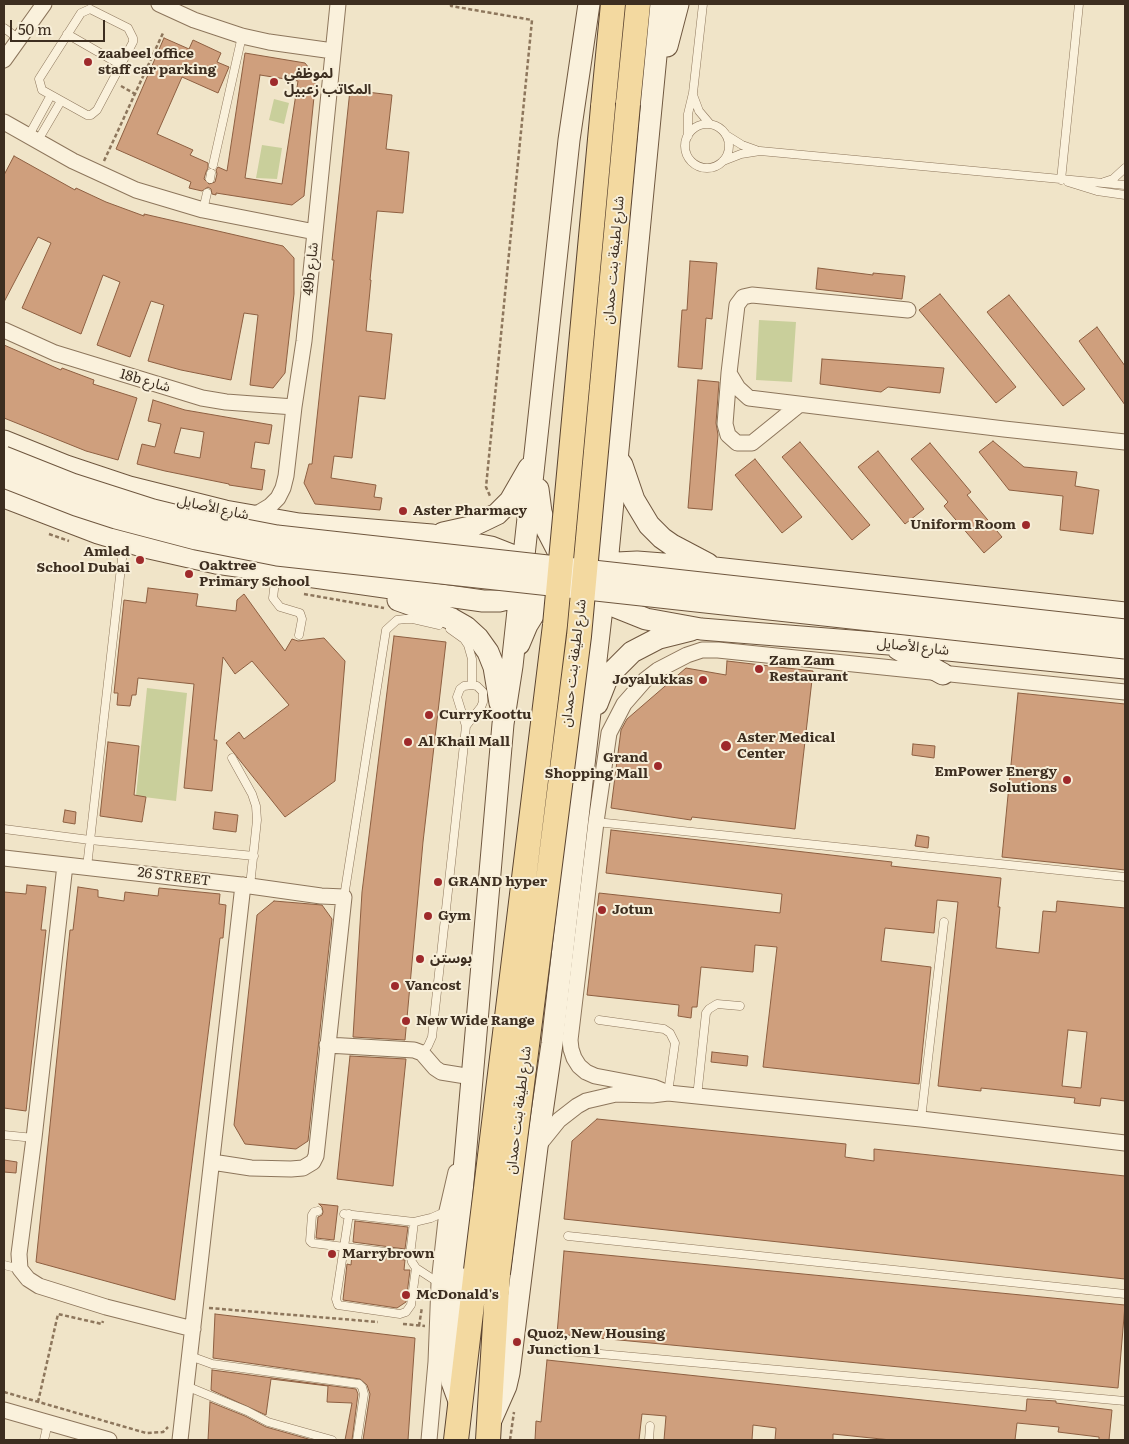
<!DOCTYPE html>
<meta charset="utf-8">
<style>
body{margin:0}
#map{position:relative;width:1129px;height:1444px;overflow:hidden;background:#f0e4c8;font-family:Literata,serif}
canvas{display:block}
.frame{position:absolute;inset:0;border:5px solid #3d2e20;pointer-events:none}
.scale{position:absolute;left:10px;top:20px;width:95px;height:22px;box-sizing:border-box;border:2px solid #3d2e20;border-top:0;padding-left:6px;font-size:15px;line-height:18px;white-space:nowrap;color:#3d2e20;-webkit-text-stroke:4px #f7eed8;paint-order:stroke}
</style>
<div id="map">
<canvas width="1129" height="1444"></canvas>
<div class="frame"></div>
<div class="scale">50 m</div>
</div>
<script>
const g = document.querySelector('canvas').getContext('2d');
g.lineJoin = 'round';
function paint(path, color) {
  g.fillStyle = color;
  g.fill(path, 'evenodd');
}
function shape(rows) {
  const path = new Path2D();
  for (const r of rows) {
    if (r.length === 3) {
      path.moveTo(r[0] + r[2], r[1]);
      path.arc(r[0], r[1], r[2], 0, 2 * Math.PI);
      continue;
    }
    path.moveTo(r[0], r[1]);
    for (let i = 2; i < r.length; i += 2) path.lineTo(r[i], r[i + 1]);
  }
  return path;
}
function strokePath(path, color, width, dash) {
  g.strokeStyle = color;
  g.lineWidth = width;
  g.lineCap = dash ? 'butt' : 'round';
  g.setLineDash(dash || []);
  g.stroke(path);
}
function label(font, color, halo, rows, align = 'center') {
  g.font = font + ' Literata,"Noto Sans Arabic",serif';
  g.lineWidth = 4;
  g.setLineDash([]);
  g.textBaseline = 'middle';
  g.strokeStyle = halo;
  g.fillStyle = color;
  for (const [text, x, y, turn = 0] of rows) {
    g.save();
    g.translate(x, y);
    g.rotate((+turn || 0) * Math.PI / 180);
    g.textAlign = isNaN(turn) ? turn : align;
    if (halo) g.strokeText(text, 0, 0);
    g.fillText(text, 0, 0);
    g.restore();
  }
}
paint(shape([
 [274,99,289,103,284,124,269,120],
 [262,145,282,148,277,179,256,178],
 [759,320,796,322,792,382,756,380],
 [147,688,187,693,176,801,136,796]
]), '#c9cf9b');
const building = shape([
 [164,38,189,49,193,40,221,53,217,62,229,67,218,93,182,77,157,134,193,150,190,155,208,163,208,168,206,172,204,179,209,184,215,182,217,174,216,170,218,167,227,171,245,53,305,63,316,77,304,196,292,205,216,193,216,195,212,194,211,189,208,187,202,191,189,188,191,182,116,149,164,38],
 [260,75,298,81,282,184,245,178,260,75],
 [350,90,392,95,386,149,409,152,403,213,377,211,370,280,371,280,366,331,392,334,385,399,359,396,352,458,334,456,331,478,376,485,374,497,382,498,380,510,315,504,304,483,309,464,312,464,334,260,332,260,350,90],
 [14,156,75,190,76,188,106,202,144,216,144,214,283,246,294,258,294,294,285,373,273,388,250,385,258,315,244,313,231,380,181,370,148,361,164,305,151,301,130,357,97,345,120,282,103,275,81,334,22,308,51,243,38,237,4,302,4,175,14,156],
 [690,261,717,263,712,319,706,318,702,369,678,367,682,310,687,310,690,261],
 [818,268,873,275,873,273,905,276,902,299,816,289,818,268],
 [940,294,1016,387,996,403,919,310,940,294],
 [1009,295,1085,389,1063,406,987,312,1009,295],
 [1097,327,1125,366,1125,405,1079,341,1097,327],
 [4,345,61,370,62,368,94,380,93,384,137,398,118,460,86,451,4,418,4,345],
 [822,359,944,368,940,393,888,387,881,392,820,384,822,359],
 [698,380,719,382,716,423,718,435,712,510,688,508,698,380],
 [153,400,185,410,272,425,269,444,255,442,251,468,265,470,262,490,229,485,229,484,165,471,137,464,142,444,155,447,161,424,148,421,153,400],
 [181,428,204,432,200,458,174,453,181,428],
 [993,441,1024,467,1077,472,1075,486,1099,490,1093,534,1060,530,1063,496,1009,490,979,452,993,441],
 [800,442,870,525,852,540,782,457,800,442],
 [930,443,971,492,967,495,1002,537,984,553,944,506,948,502,911,459,930,443],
 [878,451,924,509,905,524,858,467,878,451],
 [755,459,802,517,782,533,735,475,755,459],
 [148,588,198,594,196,606,236,611,237,600,244,594,285,651,292,639,298,641,324,638,345,661,335,781,285,817,226,743,239,732,244,739,289,705,252,661,235,674,223,657,214,740,217,740,212,791,184,788,194,684,138,678,136,695,132,695,130,706,117,705,118,693,114,693,124,600,146,603,148,588],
 [394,636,446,642,423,842,405,1040,353,1037,362,892,394,636],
 [727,661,813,671,795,829,692,817,691,820,611,808,621,730,627,719,686,668,726,675,727,661],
 [1018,693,1125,704,1125,870,1002,857,1018,693],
 [108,742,139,746,134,795,146,797,142,822,100,816,108,742],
 [913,744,935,746,934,758,912,755,913,744],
 [65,810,76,812,75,824,63,822,65,810],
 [215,812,238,815,236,832,213,829,215,812],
 [611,830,892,862,891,866,1001,878,998,907,1000,907,996,948,1039,953,1043,911,1056,912,1057,901,1125,908,1125,1101,1101,1098,1100,1106,1074,1103,1075,1098,981,1088,981,1091,938,1086,958,902,937,900,934,933,885,928,881,961,931,967,919,1084,763,1067,777,947,755,945,753,972,701,967,697,1007,692,1007,691,1018,678,1016,679,1005,587,995,599,893,780,913,782,894,606,873,611,830],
 [1068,1030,1087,1032,1081,1088,1062,1086,1068,1030],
 [917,835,929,837,928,848,915,846,917,835],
 [27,885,46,887,41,930,46,930,26,1111,4,1108,4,892,26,894,27,885],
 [78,887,98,890,98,897,124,901,125,892,158,896,159,888,220,894,219,904,226,905,223,938,220,938,175,1300,36,1262,70,930,73,930,78,887],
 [274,901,322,905,332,919,308,1141,296,1149,245,1144,234,1125,257,915,274,901],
 [712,1052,748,1056,747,1066,711,1062,712,1052],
 [350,1056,406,1059,393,1186,337,1179,350,1056],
 [597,1119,846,1144,845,1157,874,1161,874,1149,1125,1176,1125,1279,564,1219,572,1141,597,1119],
 [4,1160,17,1162,16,1173,4,1172,4,1160],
 [319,1204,338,1206,334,1240,316,1238,318,1217,322,1215,323,1212,322,1207,319,1204],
 [355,1221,408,1227,405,1249,353,1242,355,1221],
 [564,1251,1125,1305,1118,1388,557,1334,564,1251],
 [352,1254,405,1260,404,1270,410,1270,406,1302,397,1308,343,1300,347,1264,351,1265,352,1254],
 [215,1314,415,1338,408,1440,363,1440,370,1394,367,1385,360,1379,213,1358,215,1314],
 [547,1360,1026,1411,1027,1399,1056,1401,1056,1403,1112,1410,1109,1440,1099,1440,1099,1437,1058,1432,1059,1427,1017,1423,1015,1440,891,1440,833,1434,833,1440,775,1440,776,1428,753,1425,752,1440,664,1440,666,1416,642,1414,639,1440,535,1440,536,1421,541,1422,547,1360],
 [212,1370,356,1389,358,1394,352,1440,345,1440,352,1403,327,1402,328,1386,271,1379,266,1415,211,1390,212,1370],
 [210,1402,245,1416,266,1427,312,1440,208,1440,210,1402]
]);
paint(building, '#cf9f7d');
strokePath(building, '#8d5f41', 1);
const lane = shape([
 [90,9,128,28,133,38,133,42,97,110,91,115,87,115,42,90,39,79,81,13,90,9],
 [4,28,19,39],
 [67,34,121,65],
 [693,95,699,111,710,124],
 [707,146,22],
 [726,135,742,145,756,150],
 [688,136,688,114,693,93,703,4],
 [28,137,51,95],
 [37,142,61,101],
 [723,161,741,154,760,151,1125,185],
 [213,165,242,36],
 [210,179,211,173],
 [1061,180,1079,4],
 [1068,182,1097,191,1125,195],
 [1104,182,1113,179,1125,168],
 [203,210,207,193],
 [276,572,273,598,280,607,300,613,302,619,299,635],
 [450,629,464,639,468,645,472,659,472,685],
 [472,685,477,686,483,692,483,702,481,707,466,726,457,697,460,689,464,686,472,685],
 [232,758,252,794,256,806,257,820,250,886],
 [596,822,1125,877],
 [4,829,90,840,254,856],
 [87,867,124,541],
 [344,897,386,630,397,620,405,619,413,619,439,625],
 [599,1020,664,1029,670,1033,675,1043,668,1093],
 [422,1053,428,1046,432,1037,466,726],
 [697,1097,706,1013,709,1009,717,1004,740,1006],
 [921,1119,944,922],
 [4,1135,34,1138],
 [318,1211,314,1212,312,1215,310,1241,312,1243,410,1255],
 [344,1214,414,1222,431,1218,447,1211],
 [349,1214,336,1299,338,1305,400,1314,406,1312,411,1305,416,1268],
 [414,1222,410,1255,412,1262,416,1268,439,1283],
 [568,1236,1125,1294],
 [4,1265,20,1269],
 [556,1350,1125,1401],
 [190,1356,212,1364,359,1384,362,1387,364,1394,357,1440],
 [186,1386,247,1411,268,1422,332,1440],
 [44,1440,48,1423],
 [649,1440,650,1426]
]);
const street = shape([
 [159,4,194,20,242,36,269,42,333,51],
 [4,60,44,4],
 [4,122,73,161,136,190,203,210,315,232],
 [4,330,55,353,202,398,226,402,294,407],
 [729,373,738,388,749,398,1004,429,1125,442],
 [799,405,752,443,737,443,728,435,725,424,729,373,737,305,743,297,752,295,908,310],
 [250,516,260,512,270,506,278,498,283,488,286,476,294,407,304,341,338,4],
 [4,858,250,886,321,896,344,897,316,1156,313,1162,303,1168,291,1169,251,1168,212,1162],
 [65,865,34,1138,19,1254,20,1269,28,1279,39,1286,106,1307,193,1329],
 [327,1045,414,1050,422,1053,435,1068,441,1072,472,1077],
 [668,1093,653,1087,595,1076,586,1072,579,1066,574,1058,571,1049,570,1040,596,822,609,733,624,704,645,680,658,670,687,655,702,650,718,650,1125,692],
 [538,1146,559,1120,577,1106,586,1101,616,1094,652,1095,668,1093,921,1119,1125,1143],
 [4,1410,109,1440],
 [180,1440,243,885],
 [429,1440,436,1362,439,1283,447,1211,456,1172]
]);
const secondary = shape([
 [667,46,678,4],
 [4,441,66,466,129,487,225,511,299,524,432,535,436,537,491,547,524,560,549,579,567,599,583,629],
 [616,457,622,465,634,500,649,525,662,538,672,545,708,564],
 [538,489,541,512,547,530,564,563],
 [4,497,98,533,145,547,216,563,483,601,499,601,519,596,531,590],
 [443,533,470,527,497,514,510,501,529,468],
 [594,568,617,563,637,562,715,568,1125,613],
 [593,591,616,607,646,619,701,629,889,644,1125,668],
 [398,600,452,619,466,627,478,638,488,652,494,667,500,703],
 [519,644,527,625,540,604,554,586,566,580],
 [898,649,943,674],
 [597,704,606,681,614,670,632,652,659,638,691,630],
 [460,1404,452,1382,450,1370,453,1296,503,724,512,666,569,140,589,4],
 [491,1420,506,1386,509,1373,537,1147,552,1044,607,564,661,4]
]);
const primary = shape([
 [628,104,638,4],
 [603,107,613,4],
 [456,1440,476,1270],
 [488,1440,498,1273]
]);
strokePath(lane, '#8d765c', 9);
strokePath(street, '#8d765c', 17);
strokePath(secondary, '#6f573f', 23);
strokePath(primary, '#5b4430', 26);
strokePath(shape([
 [451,4,451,6,532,20,486,487,490,496],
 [121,86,135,94],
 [104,161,163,33],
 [49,534,69,541],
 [304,594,384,608],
 [209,1308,378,1322],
 [403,1324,425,1326],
 [419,1326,422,1307],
 [4,1392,146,1433,163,1432,168,1427],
 [38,1402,58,1314,102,1324,103,1321],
 [510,1440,514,1412]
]), '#8d765c', 2.5, [4, 2.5]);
strokePath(lane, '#faf1dc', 8);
strokePath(street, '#faf1dc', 15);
strokePath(secondary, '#faf1dc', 21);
strokePath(primary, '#f3d9a0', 24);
const secondaryBridge = shape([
 [4,457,72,484,153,510,194,520,277,536,1125,630],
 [4,477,76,505,116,518,196,539,277,555,1125,648]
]);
const primaryBridge = shape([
 [476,1270,555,625,603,107],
 [498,1273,579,636,628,104]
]);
strokePath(secondaryBridge, '#6f573f', 23, []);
strokePath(primaryBridge, '#5b4430', 26, []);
strokePath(secondaryBridge, '#faf1dc', 21);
strokePath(primaryBridge, '#f3d9a0', 24);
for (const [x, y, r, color] of [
 [88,62,5,"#9e2a2b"],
 [274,82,5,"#9e2a2b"],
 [403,511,5,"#9e2a2b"],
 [1026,525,5,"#9e2a2b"],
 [140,560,5,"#9e2a2b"],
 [189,574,5,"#9e2a2b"],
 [759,669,5,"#9e2a2b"],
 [703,680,5,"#9e2a2b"],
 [429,715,5,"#9e2a2b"],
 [408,742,5,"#9e2a2b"],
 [726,746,6,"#9e2a2b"],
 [658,766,5,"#9e2a2b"],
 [1067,780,5,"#9e2a2b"],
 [438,882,5,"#9e2a2b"],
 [602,910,5,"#9e2a2b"],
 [428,916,5,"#9e2a2b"],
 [420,959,5,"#9e2a2b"],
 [395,986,5,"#9e2a2b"],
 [406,1021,5,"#9e2a2b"],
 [332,1254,5,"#9e2a2b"],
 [406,1295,5,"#9e2a2b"],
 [517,1342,5,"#9e2a2b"]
]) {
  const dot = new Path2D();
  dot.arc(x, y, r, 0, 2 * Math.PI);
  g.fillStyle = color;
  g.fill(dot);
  strokePath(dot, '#f7eed8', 2);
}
label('bold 14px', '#3d2e20', '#f7eed8', [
 ["zaabeel office",98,54],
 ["staff car parking",98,70],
 ["لموظفي",284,74],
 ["المكاتب زعبيل",284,90],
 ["Aster Pharmacy",413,511],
 ["Uniform Room",1016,525,"right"],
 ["Amled",130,552,"right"],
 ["School Dubai",130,568,"right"],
 ["Oaktree",199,566],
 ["Primary School",199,582],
 ["Zam Zam",769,661],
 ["Restaurant",769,677],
 ["Joyalukkas",693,680,"right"],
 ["CurryKoottu",439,715],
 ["Aster Medical",737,738],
 ["Center",737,754],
 ["Al Khail Mall",418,742],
 ["Grand",648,758,"right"],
 ["Shopping Mall",648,774,"right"],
 ["EmPower Energy",1057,772,"right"],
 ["Solutions",1057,788,"right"],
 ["GRAND hyper",448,882],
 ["Jotun",612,910],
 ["Gym",438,916],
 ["بوستن",430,959],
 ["Vancost",405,986],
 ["New Wide Range",416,1021],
 ["Marrybrown",342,1254],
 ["McDonald's",416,1295],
 ["Quoz, New Housing",527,1334],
 ["Junction 1",527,1350]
], 'left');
label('14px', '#3d2e20', '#f7eed8', [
 ["شارع لطيفة بنت حمدان",614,260,-85],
 ["49b شارع",311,269,-84],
 ["18b شارع",145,381,16],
 ["شارع الأصايل",213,508,12],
 ["شارع الأصايل",913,647,6],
 ["شارع لطيفة بنت حمدان",574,663,-83],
 ["26 STREET",174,877,7],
 ["شارع لطيفة بنت حمدان",519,1110,-83]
]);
</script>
